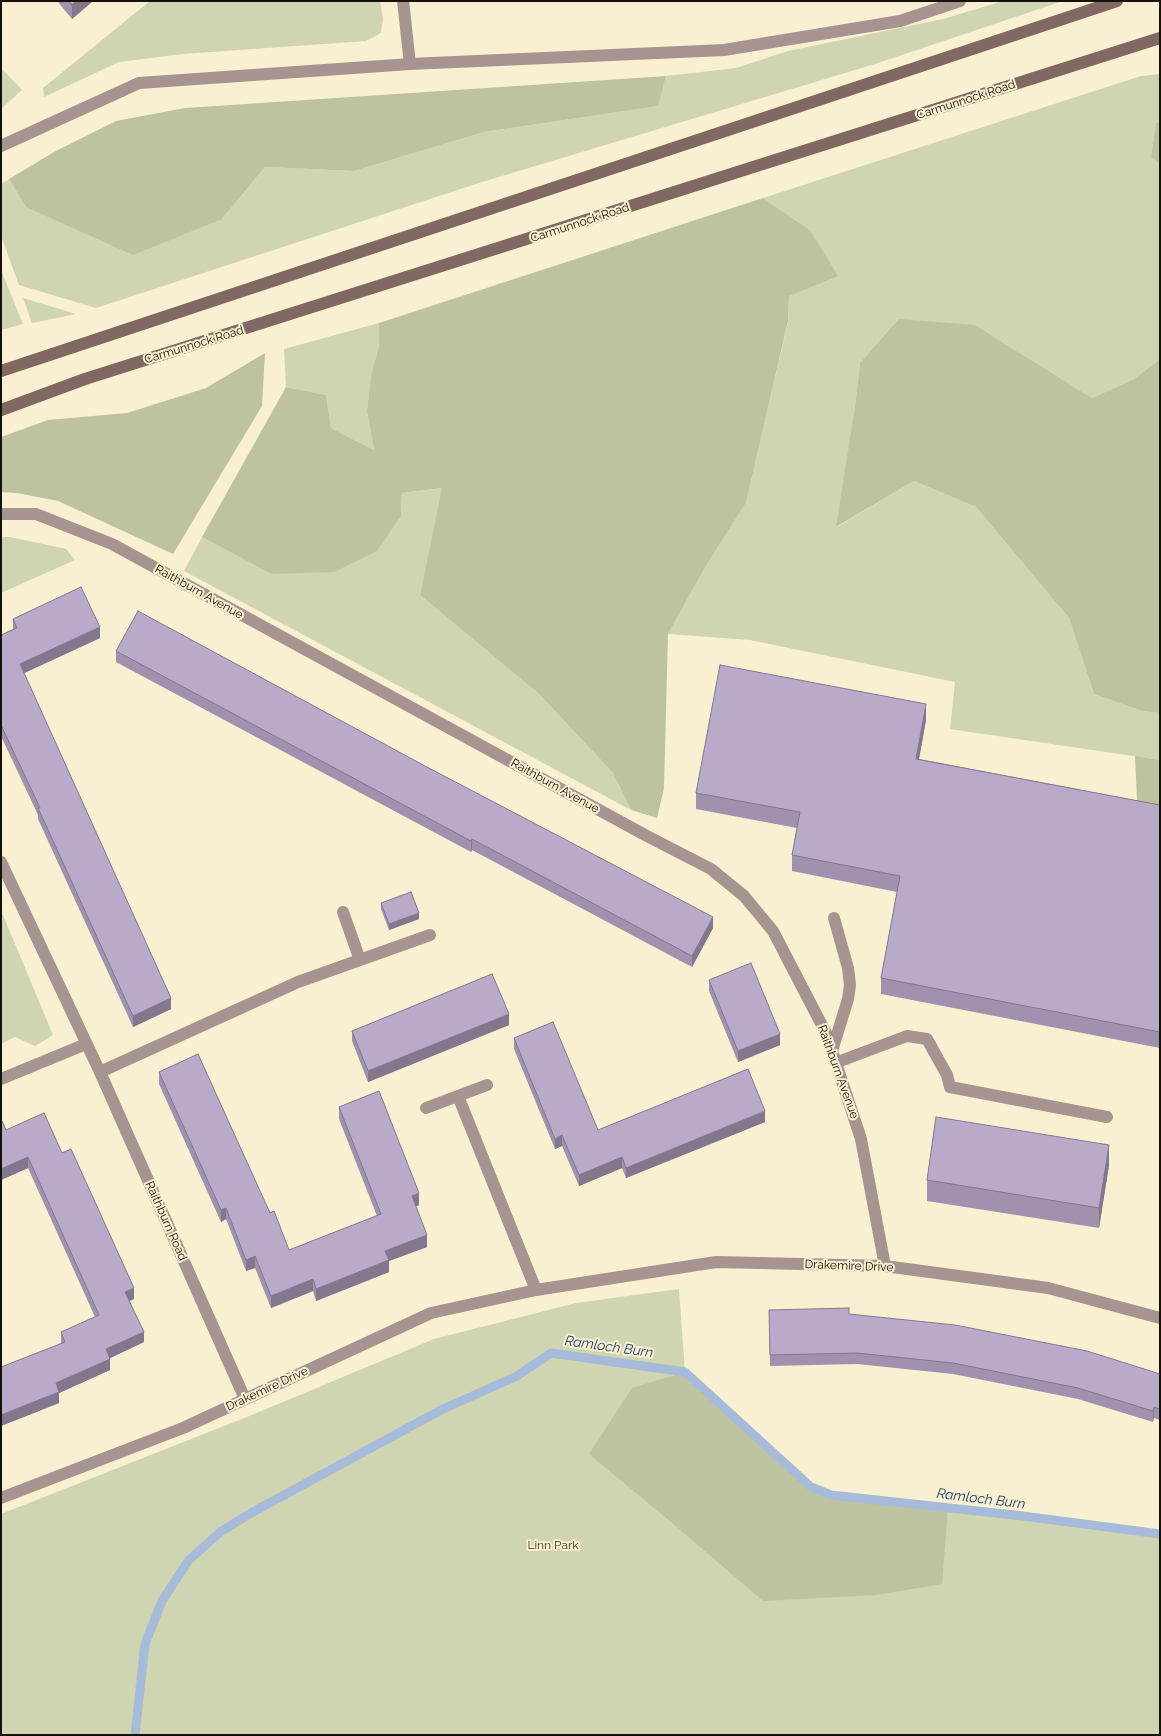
<!DOCTYPE html>
<style>
body{margin:0}
#map{position:relative;width:1161px;height:1736px;overflow:hidden;background:#f9f0d1;font-family:Raleway,sans-serif}
canvas{display:block}
.frame{position:absolute;inset:0;border:2px solid #141106;pointer-events:none}
</style>
<div id="map">
<canvas width="1161" height="1736"></canvas>
<div class="frame"></div>
</div>
<script>
const g = document.querySelector('canvas').getContext('2d');
g.lineJoin = 'round';
function paint(path, color) {
  g.fillStyle = color;
  g.fill(path, 'evenodd');
}
function shape(rows) {
  const path = new Path2D();
  for (const r of rows) {
    path.moveTo(r[0], r[1]);
    for (let i = 2; i < r.length; i += 2) path.lineTo(r[i], r[i + 1]);
  }
  return path;
}
function strokePath(path, color, width, dash) {
  g.strokeStyle = color;
  g.lineWidth = width;
  g.lineCap = dash ? 'butt' : 'round';
  g.setLineDash(dash || []);
  g.stroke(path);
}
function label(font, color, halo, rows, align = 'center') {
  g.font = font + ' Raleway,sans-serif';
  g.lineWidth = 4;
  g.setLineDash([]);
  g.textBaseline = 'middle';
  g.strokeStyle = halo;
  g.fillStyle = color;
  for (const [text, x, y, turn = 0] of rows) {
    g.save();
    g.translate(x, y);
    g.rotate((+turn || 0) * Math.PI / 180);
    g.textAlign = isNaN(turn) ? turn : align;
    if (halo) g.strokeText(text, 0, 0);
    g.fillText(text, 0, 0);
    g.restore();
  }
}
paint(shape([
 [150,1,380,1,383,19,381,33,366,41,183,54,119,62,44,97,43,88],
 [1003,1,1063,1,875,64,482,182,96,308,19,285,1,236,1,184,9,179,26,207,222,219,265,167,354,171,484,132,657,106,666,76,736,68,788,51,943,19],
 [1,68,22,90,1,109],
 [1160,74,1160,121,1156,123,1151,157,1160,164,1160,359,1134,379,1092,398,975,325,860,363,855,406,837,527,914,481,976,507,1069,618,1094,694,1142,711,1160,713,1160,760,950,729,955,682,750,640,668,634,707,564,746,503,788,322,789,296,810,230,763,198,1141,76],
 [1,270,23,324,1,330],
 [23,298,76,314,32,323],
 [379,323,379,346,371,375,367,411,374,450,331,428,326,395,286,387,284,349],
 [443,488,420,595,539,694,613,773,631,810,184,571,202,537,271,574,401,516,402,493],
 [1,537,10,537,66,549,75,560,1,593],
 [1,915,3,915,53,1035,35,1046,15,1037,1,1044],
 [679,1289,685,1372,811,1487,831,1495,1160,1535,1160,1735,1,1735,1,1514,247,1417,434,1339,576,1303]
]), '#cfd4b1');
paint(shape([
 [666,76,658,106,484,132,354,171,265,167,222,219,133,255,26,207,9,179,54,152,116,121,185,108],
 [1160,121,1160,164,1151,157,1156,123],
 [763,198,810,230,838,276,789,296,788,321,746,503,707,564,668,634,664,788,657,818,631,810,613,773,539,694,420,595,442,488,402,493,401,516,377,551,334,572,271,574,202,537,286,387,326,395,331,428,374,450,367,411,371,375,379,346,379,323],
 [899,319,975,325,1092,398,1134,379,1160,359,1160,713,1142,711,1094,694,1069,618,976,507,914,481,836,527,855,406,860,363],
 [265,353,262,406,173,554,58,501,17,493,1,492,1,437,48,420,127,413,206,388],
 [1135,756,1160,760,1160,805,1137,801],
 [685,1372,811,1487,831,1495,948,1508,942,1584,876,1595,763,1601,671,1522,589,1454,632,1388]
]), '#bec39f');
strokePath(shape([
 [135,1735,145,1644,162,1601,188,1561,220,1532,251,1513,441,1410,517,1376,551,1353,685,1372,811,1487,831,1495,1023,1516,1160,1534]
]), '#a6bbd9', 9);
strokePath(shape([
 [343,912,360,960],
 [832,1051,848,999,850,985,848,968,834,918],
 [835,1063,907,1036,927,1039,947,1075,950,1087,1107,1117],
 [100,1072,298,982,430,935]
]), '#a59490', 12);
strokePath(shape([
 [403,1,410,64],
 [1,146,139,83,410,64,724,50,900,21,960,1],
 [1,514,36,514,112,544,645,835,711,869,744,896,773,931,826,1033,861,1139,885,1266],
 [1,862,100,1072,245,1399],
 [1,1079,86,1044],
 [458,1096,536,1290],
 [426,1108,487,1085]
]), '#a59490', 12);
strokePath(shape([
 [1,1498,183,1428,431,1313,536,1290,716,1262,885,1266,1048,1288,1160,1318]
]), '#a59490', 12);
strokePath(shape([
 [1,371,1117,1],
 [1,410,85,379,1160,38]
]), '#816862', 12);
paint(shape([
 [57,1,93,1,72,19],
 [13,619,100,638,24,673,171,1009,133,1027,38,819,38,815,1,736,1,635,13,629],
 [116,651,713,928,692,967,472,850,471,852,116,662],
 [926,720,919,759,1160,805,1160,1048,881,994,881,978,897,892,792,871,792,855,797,828,696,809,696,793],
 [381,903,419,919,389,930,381,909],
 [709,980,780,1045,738,1062,709,991],
 [509,1025,368,1082,352,1041,352,1031],
 [514,1038,598,1130,765,1122,626,1178,622,1168,579,1186,562,1146,555,1149,514,1049],
 [159,1072,270,1213,289,1250,377,1216,339,1119,339,1107,419,1205,416,1206,427,1247,389,1261,389,1272,316,1301,313,1291,271,1308,255,1268,246,1271,226,1219,221,1222,159,1084],
 [1,1121,6,1130,62,1153,134,1299,130,1301,144,1342,110,1358,110,1370,59,1393,59,1403,1,1426,1,1367,61,1344,61,1332,95,1317,28,1168,1,1180],
 [1109,1165,1099,1228,927,1201,927,1180],
 [769,1310,849,1314,1160,1374,1160,1420,1154,1418,1153,1422,1078,1399,953,1374,857,1364,770,1366]
]), '#a092ae');
paint(shape([
 [76,1,93,1,72,19,72,5],
 [100,627,100,638,20,675,20,664],
 [926,704,926,720,916,775,916,759],
 [472,839,472,850,471,852,471,841],
 [419,913,419,919,389,930,389,924],
 [713,917,713,928,692,967,692,956],
 [171,998,171,1009,133,1027,133,1016],
 [509,1014,509,1025,368,1082,368,1071],
 [780,1034,780,1045,738,1062,738,1051],
 [765,1111,765,1122,626,1178,626,1168],
 [562,1135,562,1146,555,1149,555,1139],
 [1109,1145,1109,1165,1099,1228,1099,1208],
 [28,1157,28,1168,1,1180,1,1169],
 [622,1157,622,1168,579,1186,579,1175],
 [419,1193,419,1205,412,1208,412,1196],
 [226,1208,226,1219,221,1222,221,1210],
 [427,1235,427,1247,389,1261,389,1272,316,1301,316,1289,385,1251],
 [255,1256,255,1268,246,1271,246,1260],
 [313,1279,313,1291,271,1308,271,1296],
 [134,1288,134,1299,125,1302,125,1292],
 [144,1332,144,1342,106,1360,106,1349],
 [110,1359,110,1370,59,1393,59,1403,1,1426,1,1415,56,1383],
 [1154,1407,1154,1418,1153,1422,1153,1411]
]), '#82778d');
const building = shape([
 [69,1,76,1,72,5,69,1],
 [81,587,100,627,20,664,171,998,133,1016,38,808,40,808,1,725,1,635,17,628,13,619,81,587],
 [138,611,425,766,713,917,692,956,472,839,471,841,116,651,138,611],
 [720,665,926,704,916,759,1160,805,1160,1032,881,978,900,876,792,855,800,812,696,793,720,665],
 [411,892,419,913,389,924,381,903,411,892],
 [751,963,780,1034,738,1051,709,980,751,963],
 [492,974,509,1014,368,1071,352,1031,492,974],
 [553,1022,598,1130,748,1069,765,1111,626,1168,622,1157,579,1175,562,1135,555,1139,514,1038,553,1022],
 [198,1054,270,1213,274,1211,289,1250,381,1214,339,1107,379,1091,419,1193,412,1196,427,1235,385,1251,389,1260,316,1289,313,1279,271,1296,255,1256,246,1260,226,1208,221,1210,159,1072,198,1054],
 [44,1113,62,1153,71,1149,134,1288,125,1292,144,1332,106,1349,110,1359,56,1383,59,1392,1,1415,1,1367,65,1342,61,1332,99,1315,28,1157,1,1169,1,1121,2,1121,6,1130,44,1113],
 [936,1117,1109,1145,1099,1208,927,1180,936,1117],
 [849,1308,849,1314,955,1325,1087,1351,1160,1374,1160,1409,1154,1407,1153,1411,1078,1388,953,1363,857,1353,770,1355,769,1310,849,1308]
]);
paint(building, '#baaaca');
strokePath(building, '#82778d', 1);
label('12px', '#141106', '#f9f0d1', [
 ["Carmunnock Road",966,100,-18],
 ["Carmunnock Road",580,223,-18],
 ["Carmunnock Road",194,345,-17],
 ["Raithburn Avenue",199,592,29],
 ["Raithburn Avenue",555,786,29],
 ["Raithburn Avenue",838,1072,70],
 ["Raithburn Road",166,1221,66],
 ["Drakemire Drive",849,1266,2],
 ["Drakemire Drive",267,1389,-25]
]);
label('12px', '#373b10', '#f9f0d1', [
 ["Linn Park",553,1545]
]);
label('italic 14px', '#244069', '#f9f0d1', [
 ["Ramloch Burn",609,1347,8],
 ["Ramloch Burn",981,1499,7]
]);
</script>
